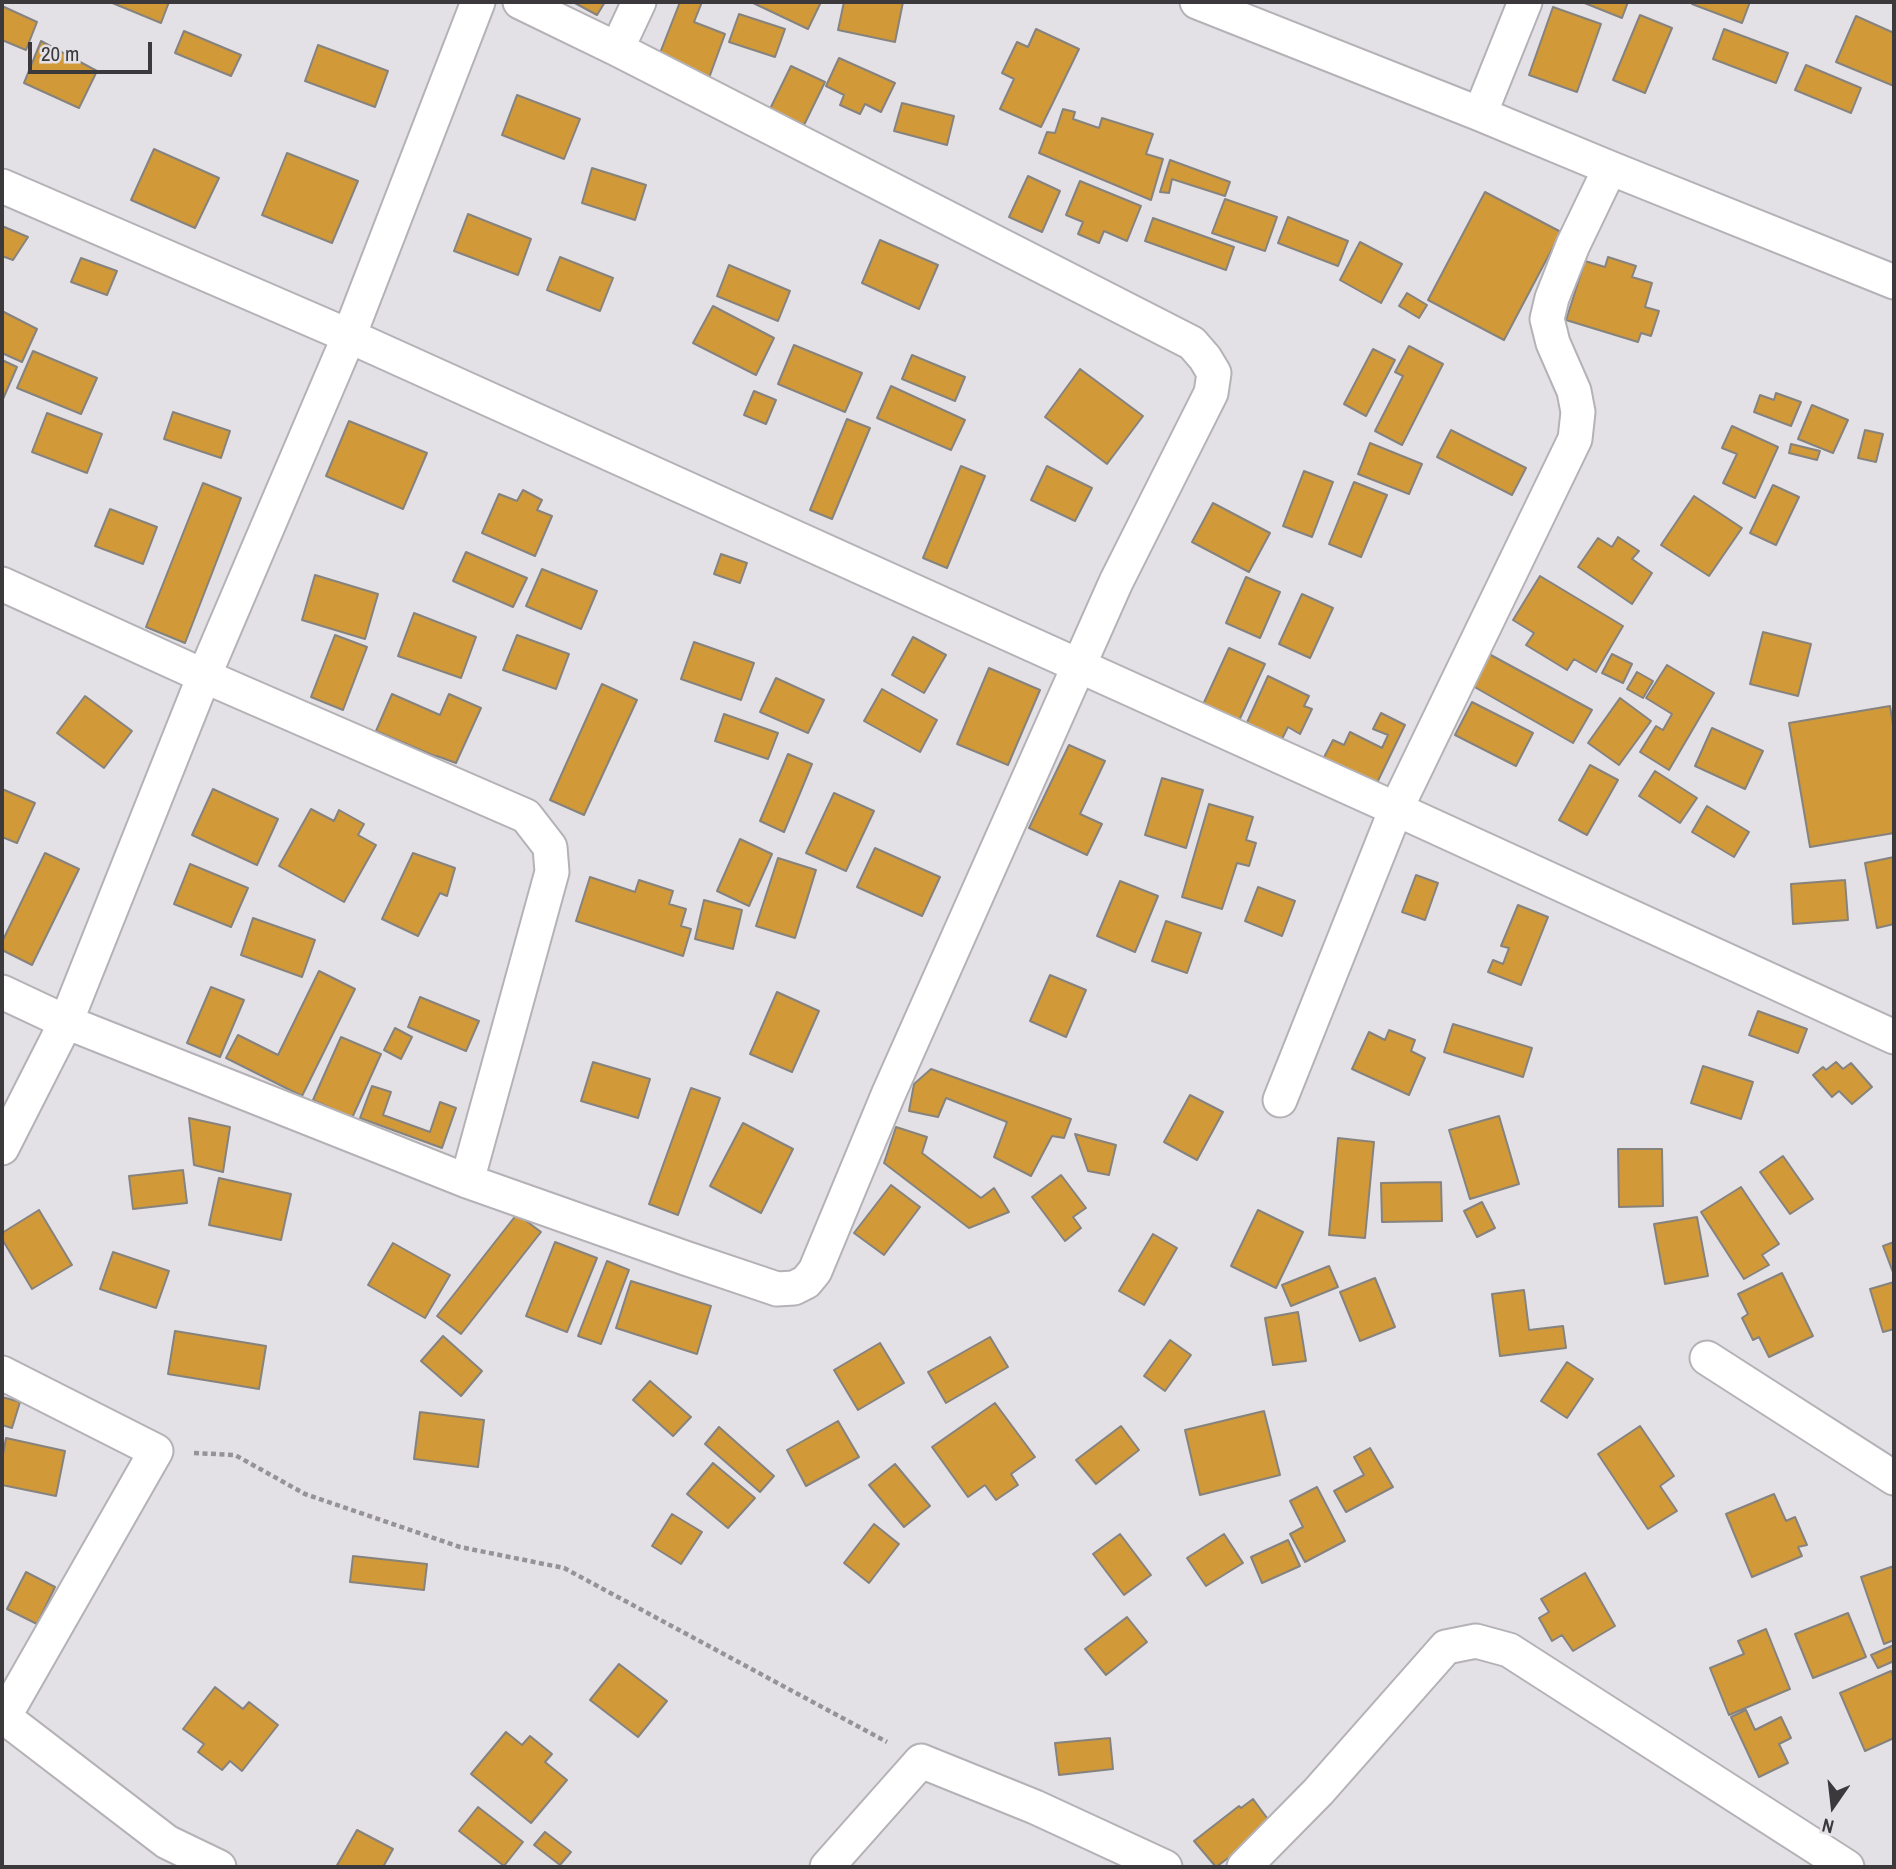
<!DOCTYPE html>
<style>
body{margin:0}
#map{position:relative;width:1896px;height:1869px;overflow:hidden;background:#e4e1e6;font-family:"Archivo Narrow",sans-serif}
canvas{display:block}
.frame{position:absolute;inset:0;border:4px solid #3b393b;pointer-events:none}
.north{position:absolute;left:1798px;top:1771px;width:70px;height:70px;-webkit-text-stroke:5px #e4e1e6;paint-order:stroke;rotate:194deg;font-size:19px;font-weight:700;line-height:28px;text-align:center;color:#3b393b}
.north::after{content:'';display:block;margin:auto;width:24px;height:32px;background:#3b393b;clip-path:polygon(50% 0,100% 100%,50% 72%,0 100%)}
.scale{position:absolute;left:28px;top:42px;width:124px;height:32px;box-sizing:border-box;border:4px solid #3b393b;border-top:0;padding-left:9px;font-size:21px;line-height:24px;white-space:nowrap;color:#3b393b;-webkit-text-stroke:5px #e4e1e6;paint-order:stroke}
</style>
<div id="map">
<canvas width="1896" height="1869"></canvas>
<div class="frame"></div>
<div class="north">N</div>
<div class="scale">20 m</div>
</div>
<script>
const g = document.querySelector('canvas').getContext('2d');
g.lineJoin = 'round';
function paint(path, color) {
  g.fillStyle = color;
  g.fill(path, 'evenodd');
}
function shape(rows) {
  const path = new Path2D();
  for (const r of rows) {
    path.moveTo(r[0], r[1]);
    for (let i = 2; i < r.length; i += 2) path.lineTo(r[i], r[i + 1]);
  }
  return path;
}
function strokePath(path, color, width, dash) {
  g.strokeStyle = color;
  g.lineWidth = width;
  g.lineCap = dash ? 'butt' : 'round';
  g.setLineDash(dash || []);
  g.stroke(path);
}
const building = shape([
 [110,2,169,2,161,23,110,2],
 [573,2,605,2,597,15,573,2],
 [680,2,702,2,694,22,725,34,709,78,658,58,680,2],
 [751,2,821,2,808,29,751,2],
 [844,2,903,2,895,42,838,30,844,2],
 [1582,2,1628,2,1622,18,1582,2],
 [1693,2,1750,2,1742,23,1692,4,1693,2],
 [2,6,37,22,26,50,2,40,2,6],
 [1553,7,1601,24,1577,92,1529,75,1553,7],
 [739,14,785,29,775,57,729,42,739,14],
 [1640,15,1672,28,1645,93,1613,80,1640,15],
 [1856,16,1894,33,1894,86,1836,62,1856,16],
 [1036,29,1079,49,1041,127,1000,109,1014,79,1002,73,1017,42,1028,47,1036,29],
 [1724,29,1788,53,1776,83,1713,59,1724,29],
 [184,31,241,55,231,76,175,53,184,31],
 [41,41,97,71,79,108,24,83,41,41],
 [318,45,388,71,375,107,305,81,318,45],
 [839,58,895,83,881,112,865,104,860,114,840,105,844,95,826,86,839,58],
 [1806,65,1861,88,1851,113,1795,90,1806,65],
 [791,66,825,82,804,125,770,109,791,66],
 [517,95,580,119,564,159,502,135,517,95],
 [902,103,954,116,947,145,894,131,902,103],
 [1063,109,1075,112,1073,119,1099,128,1102,118,1153,134,1146,154,1163,159,1151,200,1039,153,1047,132,1055,133,1063,109],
 [154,149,219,178,195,228,131,200,154,149],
 [287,153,358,181,332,243,262,215,287,153],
 [1170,160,1230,182,1225,196,1172,179,1169,193,1160,192,1170,160],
 [592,168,646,185,635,220,582,203,592,168],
 [1028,176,1060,191,1042,232,1009,217,1028,176],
 [1080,181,1141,206,1127,241,1104,231,1099,243,1078,234,1083,222,1066,215,1080,181],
 [1485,192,1561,232,1504,340,1428,300,1485,192],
 [1225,199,1277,217,1265,251,1212,233,1225,199],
 [468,214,531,239,518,275,454,251,468,214],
 [1288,217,1348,241,1338,266,1278,243,1288,217],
 [1153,218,1234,247,1226,270,1145,241,1153,218],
 [2,226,28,237,13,260,2,256,2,226],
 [880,240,938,265,919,309,862,283,880,240],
 [1360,242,1402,264,1381,303,1340,280,1360,242],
 [560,257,613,278,600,311,547,290,560,257],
 [1608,257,1636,266,1632,277,1652,283,1645,307,1659,311,1651,336,1641,333,1638,342,1566,320,1585,261,1605,267,1608,257],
 [81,258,117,271,107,295,71,282,81,258],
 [729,265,790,291,778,321,717,296,729,265],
 [1407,293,1427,305,1419,318,1399,306,1407,293],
 [713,306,774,338,756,375,693,343,713,306],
 [2,311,37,329,22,362,2,353,2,311],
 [794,345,862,373,845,412,778,384,794,345],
 [1409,346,1443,364,1402,445,1375,431,1403,376,1395,372,1409,346],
 [1373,349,1395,360,1366,416,1344,404,1373,349],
 [33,351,97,378,81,414,17,388,33,351],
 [912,355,965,377,955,401,902,379,912,355],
 [2,360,17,367,3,399,2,399,2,360],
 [1080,369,1143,416,1107,464,1045,417,1080,369],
 [891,386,965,420,951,450,877,418,891,386],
 [754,391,776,400,766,424,744,415,754,391],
 [1776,393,1801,402,1791,426,1754,412,1760,395,1774,400,1776,393],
 [1812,405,1848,420,1833,453,1798,439,1812,405],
 [173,412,230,431,221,458,164,439,173,412],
 [47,413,102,434,87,473,32,452,47,413],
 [847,419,870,428,832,519,810,510,847,419],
 [349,421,427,453,403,509,326,476,349,421],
 [1732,426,1778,447,1755,498,1723,483,1737,454,1722,448,1732,426],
 [1451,430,1526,468,1512,495,1437,457,1451,430],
 [1865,430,1883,434,1876,462,1858,458,1865,430],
 [1370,443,1422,464,1409,494,1358,474,1370,443],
 [1791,444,1820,451,1817,460,1789,453,1791,444],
 [961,466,985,476,947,568,923,558,961,466],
 [1047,466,1092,488,1075,521,1031,500,1047,466],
 [1304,471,1333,482,1312,537,1283,526,1304,471],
 [1354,482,1387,495,1361,557,1329,544,1354,482],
 [203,483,241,498,185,643,146,627,203,483],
 [1773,485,1799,497,1776,545,1750,533,1773,485],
 [523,490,542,500,537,510,552,516,535,556,482,533,499,494,517,501,523,490],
 [1694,496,1742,528,1709,576,1661,545,1694,496],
 [1213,503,1270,533,1249,572,1192,542,1213,503],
 [110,509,157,527,143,564,95,546,110,509],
 [1618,537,1639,551,1632,559,1652,573,1632,604,1578,567,1598,538,1612,547,1618,537],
 [466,552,527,578,513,607,453,581,466,552],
 [721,554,747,563,740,583,714,574,721,554],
 [542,569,597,591,581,629,526,606,542,569],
 [315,575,378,594,365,639,302,620,315,575],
 [1540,576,1623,626,1596,672,1574,659,1567,670,1526,645,1534,633,1513,620,1540,576],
 [1246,577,1280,592,1260,638,1226,623,1246,577],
 [1302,594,1333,608,1310,658,1279,644,1302,594],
 [414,613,476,637,461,678,398,656,414,613],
 [1763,632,1811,644,1798,696,1750,684,1763,632],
 [335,635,367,647,343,710,311,697,335,635],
 [517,635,569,654,556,689,503,670,517,635],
 [913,637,946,655,924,693,892,675,913,637],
 [694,642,754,663,741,700,681,679,694,642],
 [1229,648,1265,664,1237,725,1201,709,1229,648],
 [1489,654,1592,710,1573,743,1471,685,1489,654],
 [1612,654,1632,664,1623,683,1602,673,1612,654],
 [1667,665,1714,693,1669,770,1640,752,1656,726,1663,730,1672,714,1646,698,1667,665],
 [989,668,1040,690,1008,765,957,744,989,668],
 [1637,672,1653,681,1643,698,1627,689,1637,672],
 [1268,676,1309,696,1304,706,1312,709,1300,734,1288,727,1280,743,1245,727,1268,676],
 [776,678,824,700,808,733,760,712,776,678],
 [602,684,637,700,584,815,550,800,602,684],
 [882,689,937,720,920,752,864,721,882,689],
 [392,694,440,715,449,694,481,708,456,763,437,756,437,757,376,731,392,694],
 [85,696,132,731,104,768,57,733,85,696],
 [1620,698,1651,721,1619,765,1588,743,1620,698],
 [1472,702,1533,733,1516,766,1455,735,1472,702],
 [1890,706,1894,731,1894,833,1810,847,1789,723,1890,706],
 [1381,713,1405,725,1374,789,1321,763,1333,740,1344,745,1350,732,1382,748,1388,735,1373,729,1381,713],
 [724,714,778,733,768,759,715,741,724,714],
 [1712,728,1763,751,1745,789,1695,766,1712,728],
 [1069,745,1105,761,1080,814,1102,824,1087,855,1029,828,1069,745],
 [788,754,812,764,784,832,760,821,788,754],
 [1590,765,1618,780,1587,835,1559,820,1590,765],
 [1655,771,1697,798,1680,823,1639,796,1655,771],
 [1162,778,1203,790,1186,848,1145,835,1162,778],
 [2,789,35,803,17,843,2,837,2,789],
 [213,789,278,819,257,865,192,835,213,789],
 [834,793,874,811,846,871,806,853,834,793],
 [1209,804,1253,817,1246,840,1256,843,1249,866,1237,863,1222,909,1182,897,1209,804],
 [1707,806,1749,832,1734,857,1692,832,1707,806],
 [311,809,334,821,339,810,364,824,358,835,376,845,344,902,279,866,311,809],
 [740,839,772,854,749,906,717,891,740,839],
 [875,848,940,877,922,916,857,887,875,848],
 [45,853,79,869,32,965,2,950,2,942,45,853],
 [413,853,455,868,447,896,440,893,418,936,382,919,413,853],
 [1894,857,1894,924,1877,928,1865,863,1894,857],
 [778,858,816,870,795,938,756,926,778,858],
 [190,864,248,888,231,927,174,904,190,864],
 [1416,875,1438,883,1425,920,1402,912,1416,875],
 [590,877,635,892,639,880,673,891,669,904,686,909,681,926,691,929,683,956,576,921,590,877],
 [1845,880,1848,920,1793,924,1791,884,1845,880],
 [1120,881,1158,896,1135,952,1097,936,1120,881],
 [1258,887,1295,901,1282,936,1245,921,1258,887],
 [704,900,742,910,733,949,695,939,704,900],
 [1518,905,1548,917,1521,985,1488,972,1493,960,1503,964,1509,948,1501,946,1518,905],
 [253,918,315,940,302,977,241,955,253,918],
 [1166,921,1201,933,1187,973,1152,961,1166,921],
 [319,971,355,989,302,1096,226,1058,238,1035,278,1055,319,971],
 [1050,975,1086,990,1066,1037,1030,1021,1050,975],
 [211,987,244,1000,220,1057,187,1043,211,987],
 [777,992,819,1011,792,1072,750,1054,777,992],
 [420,997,479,1021,466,1051,408,1027,420,997],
 [1758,1011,1807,1029,1798,1053,1749,1035,1758,1011],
 [1453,1024,1532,1048,1523,1077,1444,1052,1453,1024],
 [395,1028,412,1037,401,1059,384,1050,395,1028],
 [1389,1030,1415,1040,1411,1051,1425,1058,1409,1095,1352,1069,1369,1032,1385,1040,1389,1030],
 [341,1037,381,1054,352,1118,313,1100,341,1037],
 [593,1062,650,1079,638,1118,581,1101,593,1062],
 [1836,1062,1843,1069,1851,1063,1872,1087,1852,1104,1839,1091,1832,1097,1813,1075,1823,1067,1826,1070,1836,1062],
 [1703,1066,1753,1082,1741,1119,1691,1103,1703,1066],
 [931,1069,1071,1119,1064,1138,1052,1136,1031,1176,994,1157,1007,1122,946,1098,938,1117,909,1111,914,1084,931,1069],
 [372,1086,391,1092,383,1115,430,1132,440,1102,456,1108,442,1148,360,1118,372,1086],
 [691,1088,720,1098,678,1215,649,1204,691,1088],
 [1190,1095,1223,1112,1197,1160,1164,1142,1190,1095],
 [1499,1116,1519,1184,1470,1199,1449,1130,1499,1116],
 [189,1118,230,1127,223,1172,194,1165,189,1118],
 [743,1123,793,1149,761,1213,710,1186,743,1123],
 [896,1127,927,1137,922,1153,981,1198,994,1188,1009,1212,969,1228,884,1163,896,1127],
 [1075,1134,1116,1145,1109,1175,1088,1171,1075,1134],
 [1338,1138,1374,1142,1365,1238,1329,1235,1338,1138],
 [1618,1149,1662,1149,1663,1206,1619,1207,1618,1149],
 [1783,1156,1813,1199,1790,1214,1760,1172,1783,1156],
 [183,1170,187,1203,133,1209,129,1176,183,1170],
 [1061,1175,1086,1208,1073,1217,1081,1228,1065,1241,1032,1197,1061,1175],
 [219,1178,291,1194,281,1240,209,1225,219,1178],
 [1441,1182,1442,1221,1382,1222,1381,1183,1441,1182],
 [891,1185,920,1207,884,1255,854,1233,891,1185],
 [1741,1187,1779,1244,1762,1255,1769,1265,1744,1279,1701,1212,1741,1187],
 [1482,1202,1495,1228,1477,1237,1464,1211,1482,1202],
 [39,1210,72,1265,32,1289,2,1239,2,1233,39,1210],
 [1258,1210,1303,1232,1276,1288,1231,1266,1258,1210],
 [517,1214,541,1232,461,1334,437,1316,517,1214],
 [1697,1217,1708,1276,1665,1284,1654,1224,1697,1217],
 [1153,1234,1177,1248,1144,1305,1119,1291,1153,1234],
 [555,1242,597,1258,567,1332,526,1316,555,1242],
 [1894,1242,1894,1275,1883,1246,1894,1242],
 [393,1243,450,1275,425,1318,368,1285,393,1243],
 [113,1252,169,1271,156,1308,100,1289,113,1252],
 [607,1261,629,1270,601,1344,578,1336,607,1261],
 [1329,1266,1338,1287,1291,1306,1282,1285,1329,1266],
 [1782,1273,1813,1336,1769,1357,1759,1337,1753,1340,1742,1318,1748,1314,1738,1294,1782,1273],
 [1375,1278,1395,1327,1360,1341,1340,1292,1375,1278],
 [631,1281,711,1306,697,1354,616,1328,631,1281],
 [1894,1282,1894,1329,1883,1332,1870,1289,1894,1282],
 [1524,1290,1529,1330,1563,1326,1566,1348,1500,1356,1492,1294,1524,1290],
 [1298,1312,1306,1361,1273,1365,1265,1318,1298,1312],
 [175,1331,266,1346,259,1389,168,1374,175,1331],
 [443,1336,482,1371,461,1396,421,1361,443,1336],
 [990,1337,1008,1367,946,1403,928,1372,990,1337],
 [1170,1340,1191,1355,1165,1391,1144,1376,1170,1340],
 [880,1343,904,1383,858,1410,834,1370,880,1343],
 [1567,1362,1593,1379,1567,1418,1541,1401,1567,1362],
 [650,1381,691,1417,673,1436,633,1400,650,1381],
 [2,1397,20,1402,12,1428,2,1425,2,1397],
 [995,1403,1035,1457,1011,1474,1018,1485,996,1500,985,1485,968,1497,932,1447,995,1403],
 [1264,1411,1280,1475,1200,1495,1185,1430,1264,1411],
 [420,1412,484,1420,478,1467,414,1459,420,1412],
 [838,1421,859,1457,806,1486,787,1450,838,1421],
 [1121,1426,1139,1450,1096,1484,1076,1460,1121,1426],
 [1640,1426,1674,1476,1660,1486,1677,1511,1648,1529,1598,1454,1640,1426],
 [719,1427,774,1476,760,1492,705,1444,719,1427],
 [6,1438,65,1451,56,1496,2,1485,2,1460,6,1438],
 [1370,1448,1393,1487,1346,1512,1334,1491,1364,1475,1354,1457,1370,1448],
 [713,1463,755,1498,728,1528,687,1494,713,1463],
 [895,1464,930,1506,904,1527,869,1485,895,1464],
 [1317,1487,1345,1541,1305,1562,1290,1534,1303,1527,1290,1501,1317,1487],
 [1774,1494,1786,1521,1795,1517,1807,1545,1798,1547,1802,1556,1752,1577,1726,1514,1774,1494],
 [672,1514,702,1532,681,1564,652,1546,672,1514],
 [874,1524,899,1544,869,1583,844,1563,874,1524],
 [1120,1534,1151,1575,1124,1595,1093,1554,1120,1534],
 [1224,1534,1243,1563,1206,1586,1187,1558,1224,1534],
 [1288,1540,1300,1566,1262,1583,1251,1557,1288,1540],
 [353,1556,427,1564,424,1590,350,1582,353,1556],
 [1894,1566,1894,1640,1884,1644,1861,1577,1894,1566],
 [26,1572,55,1587,37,1624,7,1609,26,1572],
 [1585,1573,1615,1626,1573,1651,1562,1635,1552,1641,1539,1618,1549,1612,1541,1599,1585,1573],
 [1848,1613,1866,1657,1813,1678,1795,1634,1848,1613],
 [1127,1617,1147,1642,1106,1675,1085,1649,1127,1617],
 [1766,1629,1790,1689,1729,1715,1710,1668,1744,1654,1738,1641,1766,1629],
 [1894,1645,1894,1661,1878,1668,1871,1655,1894,1645],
 [619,1664,667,1701,638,1737,590,1700,619,1664],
 [1891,1671,1894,1678,1894,1738,1865,1751,1840,1693,1891,1671],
 [215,1687,243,1709,249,1702,278,1725,242,1771,230,1761,222,1770,198,1752,204,1744,183,1729,215,1687],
 [1746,1710,1755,1730,1781,1717,1791,1738,1779,1744,1788,1763,1759,1777,1731,1717,1746,1710],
 [506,1732,522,1745,530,1736,552,1754,545,1762,567,1780,531,1823,471,1774,506,1732],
 [1110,1738,1113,1769,1059,1775,1055,1743,1110,1738],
 [1253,1799,1270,1822,1261,1834,1216,1867,1194,1841,1239,1806,1241,1808,1253,1799],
 [478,1807,523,1842,504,1866,459,1831,478,1807],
 [357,1830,393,1849,383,1867,336,1867,357,1830],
 [545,1832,571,1852,560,1865,534,1845,545,1832]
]);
paint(building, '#d19938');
strokePath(building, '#86837e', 2);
const minor = shape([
 [1197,2,1480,114,1610,168,1894,282],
 [617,49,639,2],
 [1480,114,1525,2],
 [2,186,349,336,1396,809,1894,1037],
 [2,584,204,676,526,816,550,847,552,872,467,1181],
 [2,992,66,1022,467,1181,685,1258,777,1289,794,1288,806,1282,815,1271,888,1095,1116,582,1211,393,1214,373,1205,358,1192,343,617,49,520,2],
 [1280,1100,1396,809,1575,439,1578,412,1574,391,1553,343,1547,319,1552,298,1573,245,1610,168],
 [2,1148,66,1022,204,676,349,336,478,2],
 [1707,1358,1894,1478],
 [2,1373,156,1451,4,1717,2,1718],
 [4,1717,167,1842,219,1867],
 [827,1867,921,1761,1035,1807,1165,1867],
 [1244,1867,1318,1792,1446,1647,1476,1641,1509,1650,1847,1867]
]);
strokePath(minor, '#b5b2b7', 37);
strokePath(shape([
 [194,1453,235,1455,305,1494,460,1547,564,1568,887,1742]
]), '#969397', 4.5, [5, 3.5]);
strokePath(minor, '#fff', 33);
</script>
